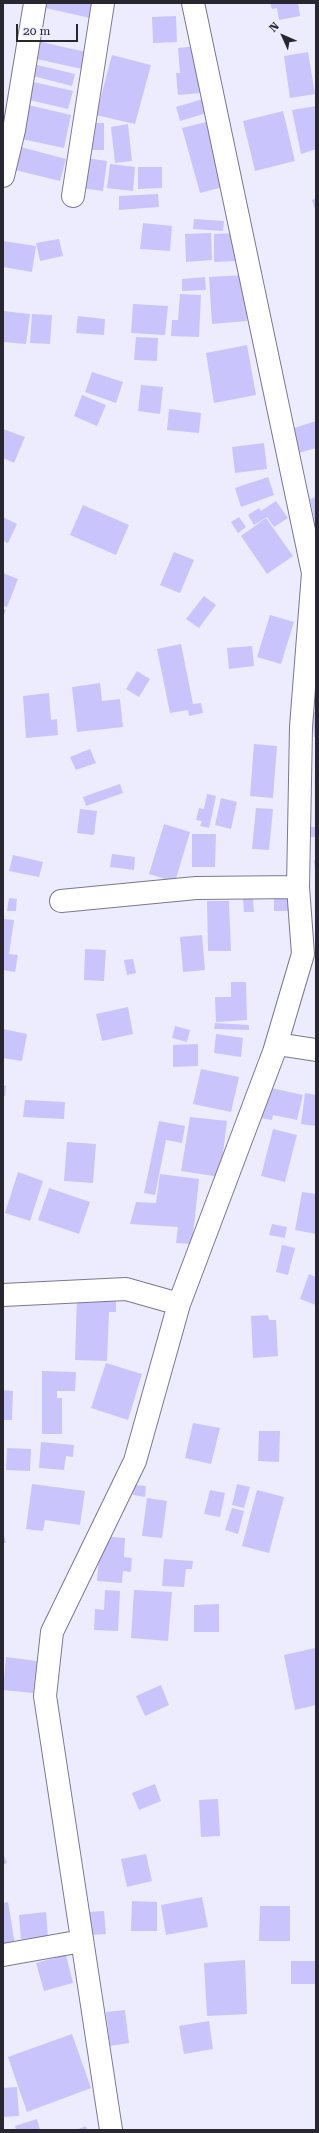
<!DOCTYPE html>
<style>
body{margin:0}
#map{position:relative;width:319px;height:2133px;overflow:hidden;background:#edecfe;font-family:"Roboto Serif",serif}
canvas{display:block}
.frame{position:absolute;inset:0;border:4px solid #272631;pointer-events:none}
.north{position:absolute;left:263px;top:16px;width:40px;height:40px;-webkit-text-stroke:3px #edecfe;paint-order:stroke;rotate:315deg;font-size:11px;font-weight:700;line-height:16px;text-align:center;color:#272631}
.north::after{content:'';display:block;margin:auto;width:14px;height:18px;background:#272631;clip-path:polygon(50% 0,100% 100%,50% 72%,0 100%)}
.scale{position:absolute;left:16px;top:24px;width:62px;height:18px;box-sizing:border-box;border:2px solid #272631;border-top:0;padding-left:5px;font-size:12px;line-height:14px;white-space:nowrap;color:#272631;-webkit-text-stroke:3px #edecfe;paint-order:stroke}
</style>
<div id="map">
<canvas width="319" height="2133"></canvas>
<div class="frame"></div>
<div class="north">N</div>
<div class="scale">20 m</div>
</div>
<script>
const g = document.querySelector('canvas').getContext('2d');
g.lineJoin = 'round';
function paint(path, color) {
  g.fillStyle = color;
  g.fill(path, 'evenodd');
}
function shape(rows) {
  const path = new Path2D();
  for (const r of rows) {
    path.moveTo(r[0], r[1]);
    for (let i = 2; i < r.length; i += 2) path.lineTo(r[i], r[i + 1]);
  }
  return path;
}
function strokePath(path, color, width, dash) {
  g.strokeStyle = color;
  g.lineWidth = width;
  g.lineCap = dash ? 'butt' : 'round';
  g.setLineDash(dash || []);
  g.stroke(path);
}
paint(shape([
 [41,3,93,3,90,18,41,7],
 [270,3,298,3,300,16,279,20,277,8,272,9],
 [176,16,177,42,153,43,152,17],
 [37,41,86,52,82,69,32,58],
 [197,46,201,93,178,95,176,73,180,73,178,48],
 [308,52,315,94,290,98,284,56],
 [112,55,151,65,135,124,96,115],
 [33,64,75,74,72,86,29,75],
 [29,81,73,91,68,109,25,99],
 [206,98,210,112,180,121,176,107],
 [24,104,71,115,64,148,17,138],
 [316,106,316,149,301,154,292,110],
 [283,111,295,161,255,171,243,121],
 [210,121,227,186,200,193,182,128],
 [85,123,104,123,104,150,84,150],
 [128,124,132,161,115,163,111,127],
 [17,146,66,159,60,181,11,169],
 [86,158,107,161,103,191,81,188],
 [110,164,135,167,133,191,107,188],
 [138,167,162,167,162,188,138,189],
 [158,194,159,207,119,210,119,196],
 [316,199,316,212,312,200],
 [194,219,224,221,223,231,193,229],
 [143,223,172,226,170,251,140,249],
 [211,233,212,260,186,262,185,234],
 [237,233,237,261,214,262,214,234],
 [59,239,63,256,40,261,36,243],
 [3,241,36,246,32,272,3,267],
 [244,275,247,321,212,324,209,277],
 [205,277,206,290,182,291,182,279],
 [180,294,201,295,199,337,171,336,172,320,178,320],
 [133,304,168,306,165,335,131,333],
 [3,311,30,314,26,344,3,342],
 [32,314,52,315,50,344,30,343],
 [78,316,105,319,104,335,76,333],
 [136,337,158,338,157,361,134,360],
 [247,345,256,395,214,403,206,353],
 [92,372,123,382,116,403,85,392],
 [141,385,163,387,160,414,138,411],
 [82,395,106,405,97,426,74,416],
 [169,409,201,413,199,433,167,430],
 [316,421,316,448,299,453,291,429],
 [3,429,25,437,14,463,3,458],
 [264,443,267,469,235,473,232,447],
 [268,477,274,495,241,507,235,488],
 [316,497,316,522,315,522,310,499],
 [276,501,288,518,274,527,267,517,254,525,248,515,259,508,261,511],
 [83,505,129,525,116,555,70,535],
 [3,517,17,524,8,543,3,541],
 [239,517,246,527,238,533,231,522],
 [266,518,293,556,267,574,241,536],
 [174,552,194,560,180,593,160,585],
 [3,573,18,579,7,607,3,606],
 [204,596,216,605,199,628,186,619],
 [3,609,6,610,3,618],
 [270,615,294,622,281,664,257,657],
 [181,644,193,704,201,703,203,713,189,716,188,710,170,713,157,649],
 [252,646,254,666,229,669,227,648],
 [137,671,150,679,139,697,126,689],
 [100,683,102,701,120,699,123,727,77,732,72,687],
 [49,693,51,720,57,719,58,735,26,738,23,696],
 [312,712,316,712,316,737,314,737],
 [254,744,277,746,273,798,250,796],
 [90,749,96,763,76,770,70,757],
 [120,784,123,793,86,806,83,797],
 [207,794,216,796,209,828,200,826,202,821,196,820,199,808,204,809],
 [221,798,237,802,231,829,215,825],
 [256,808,273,809,269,850,252,849],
 [80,809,97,811,94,835,77,833],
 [164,824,190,832,175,882,149,874],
 [309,827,316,827,316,837,309,837],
 [192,834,216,834,215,867,192,867],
 [112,854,135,857,134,870,110,867],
 [13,855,43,862,39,877,9,871],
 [314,860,316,860,316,872,315,872],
 [9,898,17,899,16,911,7,911],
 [253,898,254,912,244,912,243,899],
 [274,899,288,899,288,911,274,911],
 [207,901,229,901,231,951,208,951],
 [3,919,14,920,9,954,18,955,15,972,3,970],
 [202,935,205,970,183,972,180,937],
 [85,949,106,950,104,981,84,980],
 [133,959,136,973,127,975,124,960],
 [231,982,246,982,247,1020,216,1022,215,997,231,997],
 [128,1007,133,1034,102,1041,96,1014],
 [215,1023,249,1025,249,1030,214,1029],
 [175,1026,190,1030,187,1042,172,1038],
 [3,1029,27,1034,22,1061,3,1058],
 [216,1034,243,1038,241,1057,214,1053],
 [198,1044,198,1066,173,1067,173,1045],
 [201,1069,239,1077,231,1112,193,1104],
 [3,1085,6,1086,5,1096,3,1095],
 [267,1087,303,1095,297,1120,273,1115,272,1120,260,1118],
 [305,1093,316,1095,316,1126,301,1124],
 [25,1100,65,1102,64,1119,23,1117],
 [190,1117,227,1121,220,1177,181,1171],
 [159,1121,185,1126,182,1143,166,1140,155,1195,144,1193],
 [273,1129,297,1135,285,1182,261,1176],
 [67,1142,96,1144,93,1183,64,1181],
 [18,1172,43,1181,30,1221,5,1213],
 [160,1174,199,1179,192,1244,176,1243,178,1227,130,1224,136,1202,156,1203],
 [49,1188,90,1202,79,1234,38,1220],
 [302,1192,316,1194,316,1234,295,1230],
 [272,1224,287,1227,285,1238,269,1235],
 [282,1245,295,1248,288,1275,276,1272],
 [309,1274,316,1277,316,1305,300,1299],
 [77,1296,116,1298,116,1312,109,1312,107,1361,75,1360],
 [268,1315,269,1320,276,1320,278,1356,253,1358,251,1316],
 [106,1363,142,1374,128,1420,91,1408],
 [42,1371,76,1372,75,1391,57,1391,57,1398,62,1398,62,1434,42,1434],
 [3,1390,13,1391,12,1420,3,1420],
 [193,1423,220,1428,211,1464,185,1458],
 [259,1431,280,1431,279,1462,258,1461],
 [41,1442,74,1445,73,1457,66,1456,64,1470,39,1468],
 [7,1448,31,1449,30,1471,6,1470],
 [32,1484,85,1491,80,1525,45,1520,43,1531,26,1529],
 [237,1484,250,1487,244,1508,232,1505],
 [134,1485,146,1486,145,1497,133,1495],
 [210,1490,225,1493,220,1517,204,1514],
 [257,1490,284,1497,269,1553,242,1546],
 [147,1498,167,1501,162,1538,142,1536],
 [232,1508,244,1511,238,1534,225,1530],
 [3,1532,6,1543,3,1543],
 [101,1536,125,1538,124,1557,132,1558,131,1572,123,1571,122,1583,97,1581],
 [164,1559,193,1561,192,1569,186,1569,184,1587,162,1586],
 [105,1590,120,1591,118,1631,94,1630,95,1609,104,1610],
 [134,1590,172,1592,168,1641,131,1638],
 [219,1604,219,1632,194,1632,194,1605],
 [315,1648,316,1705,295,1710,284,1655],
 [6,1657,37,1661,33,1693,3,1690],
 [161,1685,169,1705,145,1716,136,1696],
 [155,1784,161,1801,139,1810,132,1793],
 [218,1799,220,1836,201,1837,199,1800],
 [3,1853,7,1863,3,1865],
 [146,1854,152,1881,127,1887,121,1859],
 [202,1897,208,1927,166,1935,161,1905],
 [132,1901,157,1902,157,1931,131,1931],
 [8,1902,16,1951,3,1954,3,1903],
 [260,1906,290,1906,290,1941,259,1941],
 [104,1911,106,1934,90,1935,88,1912],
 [46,1912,48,1937,21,1939,19,1915],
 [66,1955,73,1983,44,1991,36,1963],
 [245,1960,247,2014,207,2016,204,1963],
 [291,1961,316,1961,316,1984,291,1984],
 [125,2010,129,2043,110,2046,106,2012],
 [209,2021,213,2049,184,2054,179,2026],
 [72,2034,91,2088,27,2112,8,2057],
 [17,2087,19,2116,3,2117,3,2088],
 [37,2119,40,2130,16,2130,15,2126],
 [86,2126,87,2130,76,2130]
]), '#c9c4fb');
const minor = shape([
 [3,176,14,130,35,3],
 [73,196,103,3],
 [61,901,196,888,298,887],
 [277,1044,316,1050],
 [3,1295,126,1289,179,1304],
 [3,1955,82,1941],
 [111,2130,45,1696,52,1632,135,1461,179,1304,274,1052,303,954,298,887,301,727,313,573,193,3]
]);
strokePath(minor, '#7a7891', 24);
strokePath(minor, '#fff', 22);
</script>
